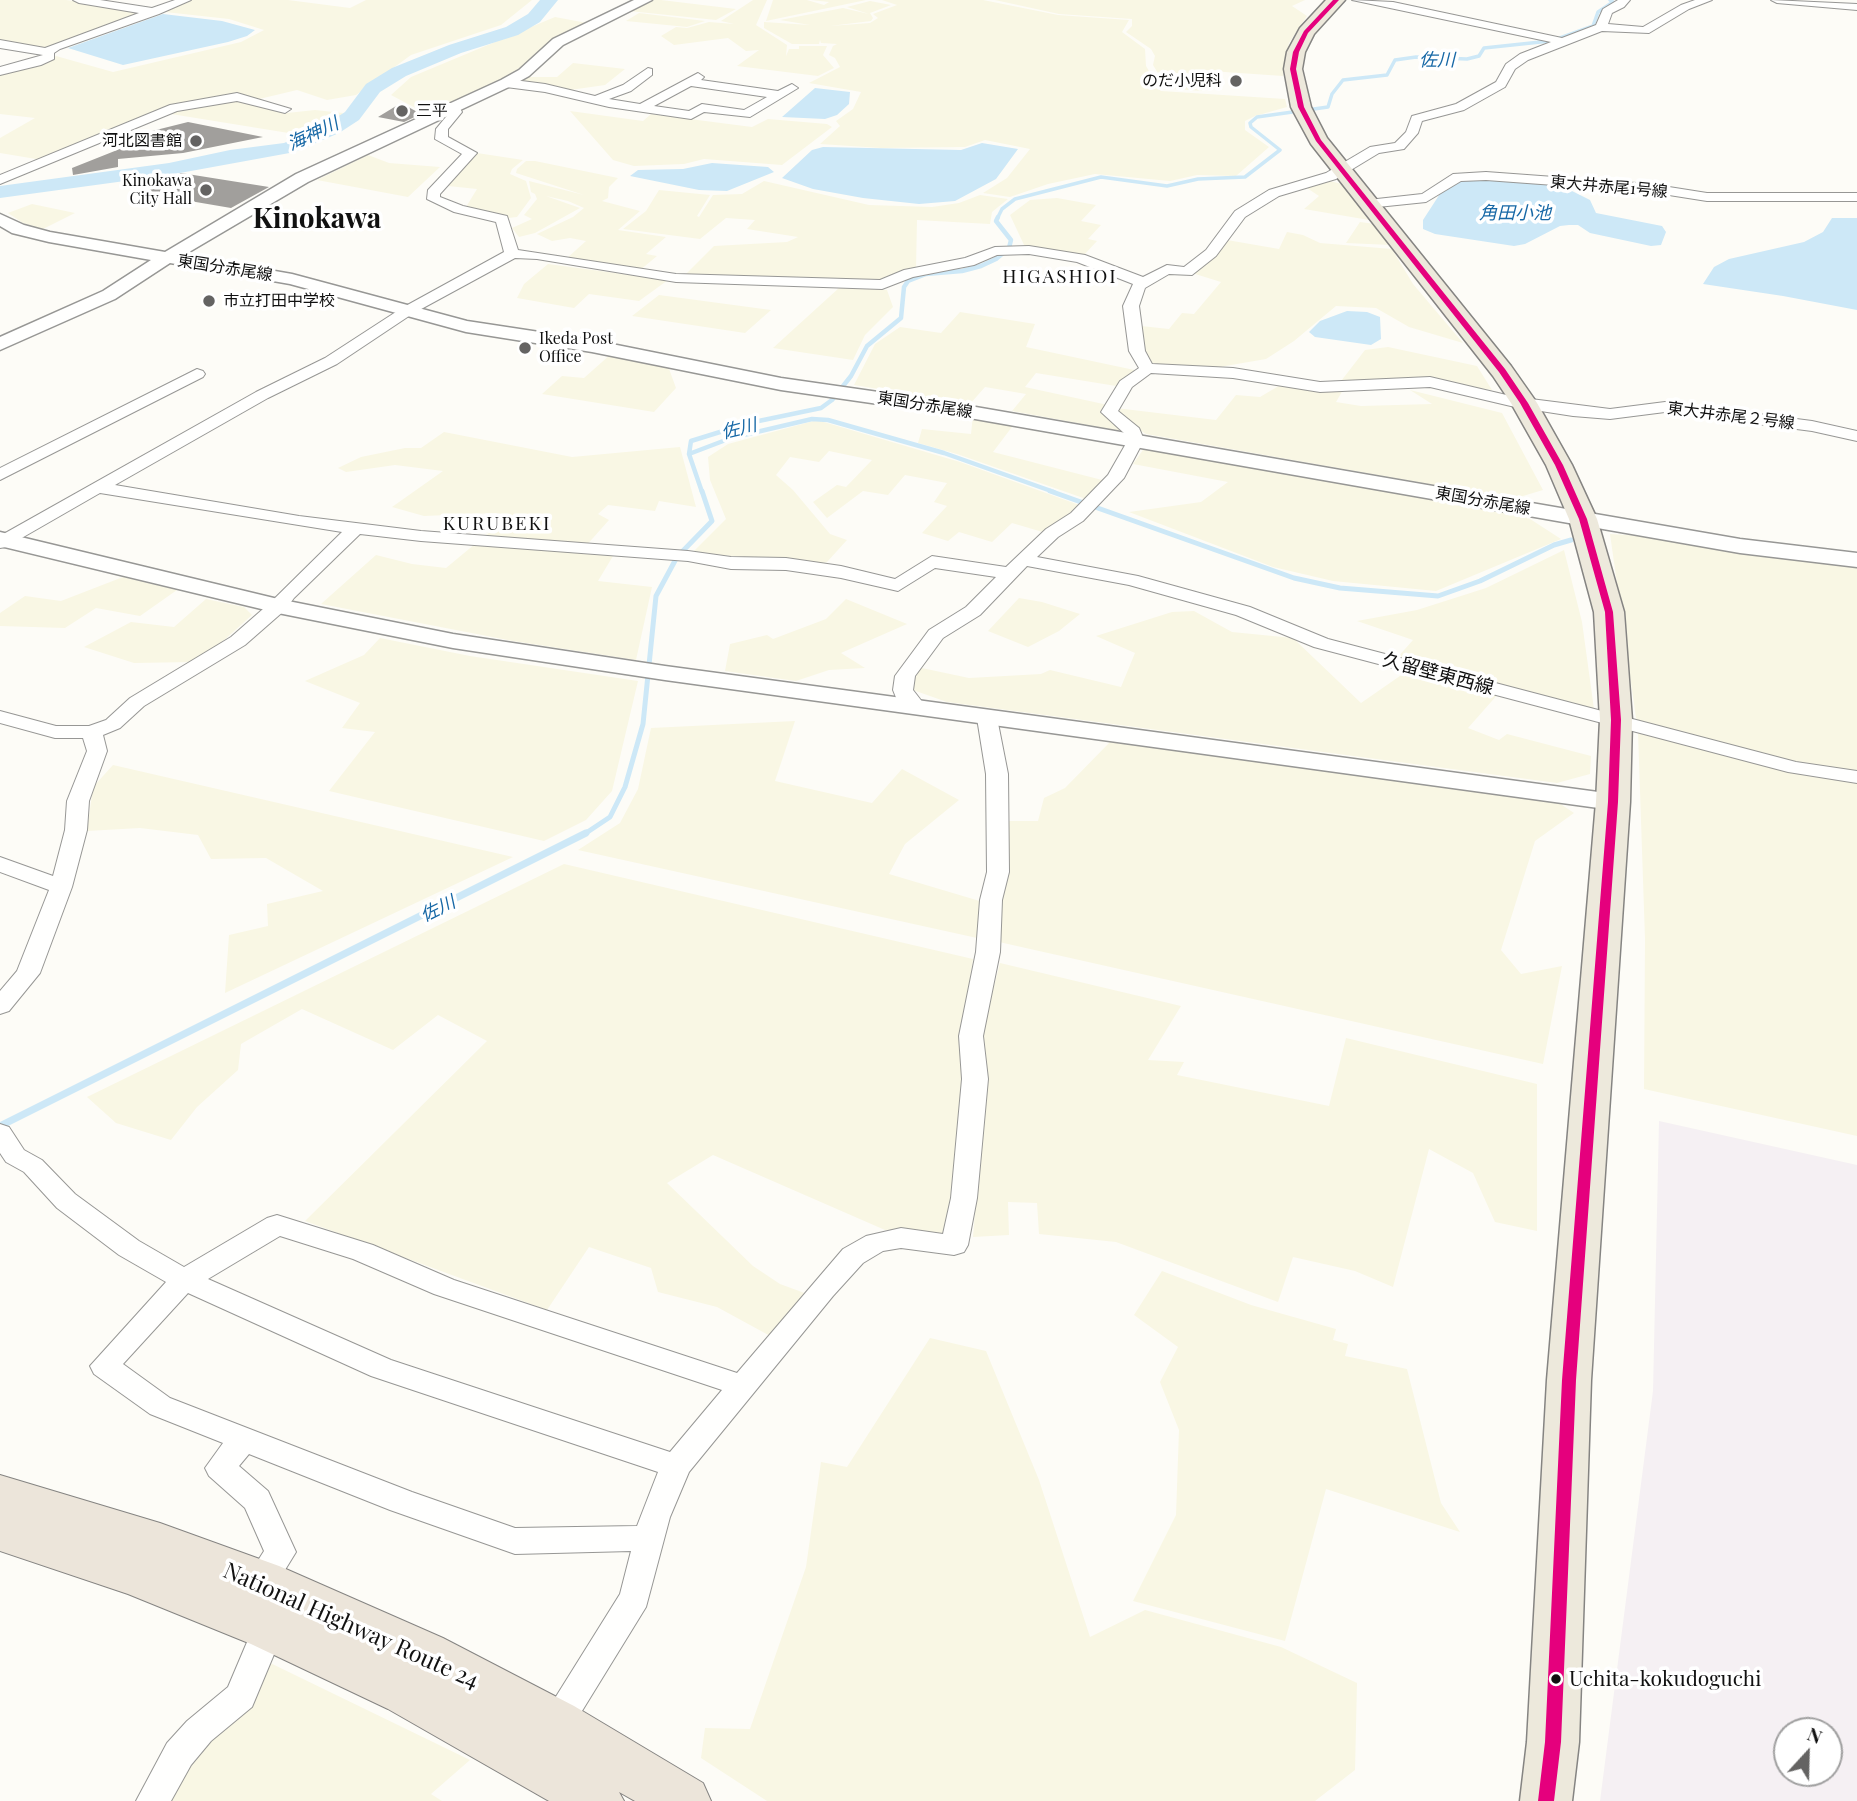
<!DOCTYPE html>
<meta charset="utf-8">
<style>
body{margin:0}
#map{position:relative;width:1857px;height:1801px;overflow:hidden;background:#fdfcf7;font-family:"Playfair Display",serif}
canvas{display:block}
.north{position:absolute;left:1773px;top:1717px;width:70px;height:70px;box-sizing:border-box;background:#fff;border:2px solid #a0a0a0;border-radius:50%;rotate:22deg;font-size:19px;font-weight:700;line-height:28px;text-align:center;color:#111}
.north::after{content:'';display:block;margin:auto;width:24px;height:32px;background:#646362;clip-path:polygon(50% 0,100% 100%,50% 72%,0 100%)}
</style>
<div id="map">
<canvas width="1857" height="1801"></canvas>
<div class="north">N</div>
</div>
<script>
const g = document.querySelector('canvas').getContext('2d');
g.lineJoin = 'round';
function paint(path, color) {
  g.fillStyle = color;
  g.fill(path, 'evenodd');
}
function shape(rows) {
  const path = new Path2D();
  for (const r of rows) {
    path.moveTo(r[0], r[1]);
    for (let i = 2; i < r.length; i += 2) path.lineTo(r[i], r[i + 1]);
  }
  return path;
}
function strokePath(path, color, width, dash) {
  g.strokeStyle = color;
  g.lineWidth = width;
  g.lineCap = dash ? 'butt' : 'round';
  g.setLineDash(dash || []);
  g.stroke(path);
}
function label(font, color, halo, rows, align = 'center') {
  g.font = font + ' "Playfair Display","Noto Sans JP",serif';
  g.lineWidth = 7;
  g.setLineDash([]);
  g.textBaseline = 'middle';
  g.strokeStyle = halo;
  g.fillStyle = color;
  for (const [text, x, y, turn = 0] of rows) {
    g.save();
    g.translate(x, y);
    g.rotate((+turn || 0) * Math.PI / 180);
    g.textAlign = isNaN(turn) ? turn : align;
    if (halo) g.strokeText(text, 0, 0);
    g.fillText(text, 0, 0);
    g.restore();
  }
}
paint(shape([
 [1659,1121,1857,1165,1857,1801,1600,1801,1653,1391],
 [1787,1731,1829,1731,1829,1773,1787,1773]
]), '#f5f0f3');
paint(shape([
 [0,0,66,0,152,12,43,49,0,42],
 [191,0,288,0,350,8,366,0,532,0,501,25,411,55,356,95,327,100,297,90,255,100,234,94,166,108,42,160,0,153,0,138,35,118,0,114,0,72,37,65,56,56,113,72,241,42,264,30,229,19,165,12],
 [653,0,661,0,736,9,716,20,629,11],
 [753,0,767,0,756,25,787,45,786,56,789,49,799,49,799,46,827,46,823,55,834,68,818,76,737,66,759,50,746,51,728,38,674,45,661,36,676,27,687,28,709,22,734,24,721,21],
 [773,0,807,0,824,5,829,2,811,0,866,0,766,21],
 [882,0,983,0,1058,15,1129,20,1122,32,1145,49,1146,66,1161,91,1285,99,1287,107,1255,116,1245,121,1245,130,1269,147,1236,176,1197,175,1170,181,1095,174,1048,184,1010,197,983,193,1007,178,1030,149,985,140,965,147,881,148,820,144,840,126,836,121,853,109,861,92,809,83,840,67,835,58,829,55,833,46,837,44,821,43,820,40,819,44,792,44,764,28,764,22,810,25,780,20,843,8,869,14,847,7,870,1,891,5,870,13,873,18,871,21,830,26,870,23,878,18,873,14,897,5],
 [995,0,1305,0,1292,6,1307,16,1289,43,1283,76,1210,71,1202,91,1167,88,1153,65,1155,56,1151,49,1126,32,1132,26,1132,19,1059,14],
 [639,13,705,21,687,27,626,21],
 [555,17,587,23,497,83,425,113,391,95,411,77],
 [573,63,625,69,605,85,563,91,518,82,528,77,557,77],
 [236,98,287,113,315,110,343,113,332,127,307,136,165,113],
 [570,111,643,121,651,114,752,127,768,119,827,124,832,127,782,165,704,159,684,164,634,166,613,160],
 [477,153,523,160,512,169,510,174,526,181,531,198,517,217,508,218,466,207,477,189,448,186],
 [368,155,389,163,440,167,408,197,317,180],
 [526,161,535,161,618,178,609,187,608,198,602,201,640,211,618,230,666,237,646,254,657,256,639,271,566,259,586,241,570,238,552,241,537,234,573,217,584,208,568,201,546,196,580,208,535,233,519,237,512,228,532,219,524,215,537,199,535,194,531,192,529,181,584,195,516,173,517,169],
 [1326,180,1342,184,1369,220,1304,209,1319,196,1304,186],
 [764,181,869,205,932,207,959,203,980,195,1008,199,992,212,990,224,917,220,916,269,877,284,685,275,714,246,787,242,798,237,747,229,755,220,726,218,700,239,623,229,646,211,659,190,710,195,697,216,699,217,713,195,742,194],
 [1057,198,1096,205,1081,221,1101,225,1088,239,1097,241,1084,255,1025,247,1010,215,1030,200],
 [32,204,75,213,43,229,23,223,8,213],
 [1360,222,1375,224,1391,245,1346,243],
 [1287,232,1303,235,1320,243,1392,249,1413,284,1463,343,1409,327,1376,308,1336,306,1294,341,1266,359,1208,369,1155,365,1145,356,1141,326,1169,329,1182,313,1194,314,1221,282,1192,273,1227,240,1279,249],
 [548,264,668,280,639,301,589,294,574,308,517,298,524,284],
 [840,287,887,290,893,307,865,335,853,360,773,348],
 [659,295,771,310,745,333,632,316],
 [960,312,1035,324,1026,347,1139,371,1116,386,1036,373,1025,387,1108,405,1103,414,1126,432,1012,411,1026,394,985,387,970,404,854,385,875,344,900,327,941,333],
 [1388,347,1477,366,1492,390,1437,381,1338,385,1365,350],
 [611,354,668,366,676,388,654,412,542,394,562,376,584,378],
 [1282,384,1343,390,1336,402,1361,406,1432,404,1410,390,1502,413,1543,490,1513,499,1146,434,1119,417,1116,408,1216,420,1236,395,1260,397],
 [973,415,1015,423,993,452,1106,481,1089,500,957,454,918,443,922,429,971,434],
 [817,420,960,462,1082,506,1046,533,1012,523,992,542,959,532,948,541,922,533,947,506,934,502,947,483,905,475,888,495,863,491,827,518,813,502,837,485,846,487,872,460,829,451,819,462,790,457,776,475,793,490,830,534,847,540,827,562,817,565,693,552,726,519,710,480,708,457,728,444],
 [444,432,572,457,680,447,696,507,659,501,655,511,608,505,598,514,609,520,585,547,481,539,506,520,496,513,424,516,392,507,443,471,395,465,346,472,338,468,361,457,405,448,421,448],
 [1145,447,1527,517,1561,539,1436,591,1333,581,1273,567,1129,512,1201,502,1228,482,1133,464],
 [1610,534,1660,537,1857,566,1857,1136,1644,1089,1645,939,1638,732],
 [475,544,613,556,598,581,652,587,636,660,513,641,321,604,376,555,412,564,446,568],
 [1564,550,1582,622,1594,709,1397,658,1413,640,1357,621,1417,610,1486,588],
 [123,577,177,590,140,616,96,608,65,628,0,626,0,613,25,596,61,601],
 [1019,598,1042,602,1080,614,1059,631,1028,647,988,631],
 [206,599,244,607,252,615,222,642,193,662,134,663,84,647,131,622,174,627],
 [846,599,907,624,841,653,865,668,829,670,796,681,725,671,730,644,767,635,773,639,826,619],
 [1194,611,1232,632,1293,638,1361,703,1410,669,1499,693,1468,728,1499,740,1507,734,1591,756,1590,774,1557,783,947,702,910,689,917,667,969,678,1041,674,1050,670,1121,687,1135,653,1096,636,1172,612],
 [380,638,470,656,638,681,612,791,586,820,544,841,329,791,375,732,342,728,360,703,305,681,364,655],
 [795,721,775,781,872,803,902,769,959,800,905,844,889,874,983,902,977,938,578,850,620,823,638,789,651,728],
 [1110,742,1559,803,1574,813,1535,841,1501,950,1521,974,1562,966,1543,1064,999,942,1008,821,1038,821,1044,798,1065,788],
 [113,765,513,857,225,993,229,935,268,926,267,904,323,891,266,858,211,859,198,835,140,828,87,831,93,787],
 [564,864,973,959,961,1039,969,1078,949,1240,885,1230,713,1155,667,1183,753,1266,780,1284,810,1295,772,1337,717,1307,658,1292,651,1268,589,1247,547,1310,305,1221,487,1041,438,1015,393,1050,302,1009,241,1044,238,1070,197,1107,171,1140,116,1123,87,1097],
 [1000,963,1181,1006,1148,1060,1184,1062,1177,1075,1329,1106,1346,1038,1537,1084,1537,1231,1495,1222,1473,1173,1429,1149,1393,1287,1355,1271,1293,1257,1278,1302,1116,1242,1039,1234,1037,1203,1008,1202,1009,1235,973,1237,986,1071,981,1036],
 [1162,1271,1251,1305,1336,1329,1333,1340,1348,1344,1345,1356,1407,1369,1441,1503,1460,1532,1326,1489,1285,1641,1133,1601,1176,1515,1179,1430,1160,1382,1178,1347,1134,1315],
 [930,1338,986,1351,1039,1480,1090,1637,1145,1610,1281,1647,1357,1683,1355,1770,1315,1801,767,1801,701,1758,705,1728,750,1729,806,1567,821,1462,847,1467],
 [262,1659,470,1760,431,1794,442,1801,163,1801]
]), '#f9f7e4');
paint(shape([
 [163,14,222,21,255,30,247,36,228,42,123,65,68,48],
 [815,88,850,92,849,104,837,115,825,119,782,117],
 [982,143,1018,149,996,179,955,201,919,204,863,198,813,189,782,178,812,150,823,147,961,150],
 [712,163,768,167,774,172,727,191,699,190,630,176,638,170,683,169],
 [1465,178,1549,183,1555,188,1572,191,1590,200,1596,213,1662,226,1666,232,1661,245,1651,246,1590,233,1578,225,1569,225,1560,226,1525,244,1514,246,1435,234,1423,229,1423,220,1445,186],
 [1832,218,1857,218,1857,310,1783,296,1703,284,1714,267,1729,259,1804,242,1823,232],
 [1347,311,1367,312,1380,317,1381,339,1371,345,1315,337,1309,332,1320,321]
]), '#cde8f7');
strokePath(shape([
 [1560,38,1593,26,1598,12,1613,2,1610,0],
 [997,219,1002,209,1015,199,1101,177,1167,186,1198,179,1245,177,1280,150,1251,127,1250,123,1257,117,1328,107,1332,94,1343,80,1387,75,1395,60,1416,57,1467,59,1479,56,1484,48,1550,41]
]), '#cde8f7', 3.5);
strokePath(shape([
 [689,454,731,438,812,419,828,420,944,453,1054,492],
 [702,492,689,454,691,441,749,423,821,408,832,400,851,376,867,346,901,318,904,287,908,281,926,274,962,271,981,266,996,259,1009,248,1011,240,996,221,998,217]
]), '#cde8f7', 4.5);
strokePath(shape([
 [1050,491,1294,578,1340,588,1438,596,1480,581,1554,545,1571,540],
 [583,835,610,817,625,787,643,724,656,596,677,557,712,521,702,491]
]), '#cde8f7', 5);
strokePath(shape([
 [0,1126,586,833]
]), '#cde8f7', 7);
paint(shape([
 [540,0,558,0,540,22,518,35,461,53,406,76,380,92,359,120,339,133,295,152,169,175,0,198,0,186,169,163,230,150,284,143,325,125,345,112,366,84,392,68,449,45,506,27,528,14,540,0]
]), '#cde8f7');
paint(shape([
 [401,103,421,114,404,122,378,117],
 [188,122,263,137,183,153,118,159,118,167,73,175,72,168,160,133,152,131],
 [181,173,269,187,231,208,143,193]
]), '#a19f9c');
const minor = shape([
 [73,0,100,0,152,8,175,0,191,0,159,14,60,49,54,53,54,59,41,65,0,75,0,67,43,55,0,48,0,40,45,48,139,13,79,3,73,0],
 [1352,0,1393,2,1562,38,1596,25,1603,9,1618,0,1630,0,1624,7,1612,13,1608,24,1643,27,1681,5,1695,0,1712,0,1689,9,1649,33,1602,31,1528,60,1515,69,1505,87,1464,110,1422,121,1418,133,1404,149,1379,153,1336,179,1279,196,1245,217,1216,256,1192,275,1169,274,1145,288,1139,306,1145,351,1152,364,1233,368,1320,382,1430,377,1515,397,1610,409,1665,402,1812,421,1857,431,1857,441,1812,431,1665,412,1610,419,1573,416,1515,407,1430,387,1320,392,1233,378,1151,373,1132,387,1118,411,1139,428,1144,440,1124,478,1083,521,1058,537,1037,557,1138,576,1250,607,1328,639,1796,762,1857,771,1857,783,1788,772,1314,647,1236,615,1129,585,1027,566,980,615,943,638,915,676,913,690,927,708,924,712,917,714,910,712,897,700,893,690,895,676,929,630,966,607,996,577,935,568,898,591,841,578,786,570,731,569,688,561,421,541,360,534,294,598,285,610,245,645,144,706,120,728,103,735,107,751,89,801,87,830,72,887,40,973,9,1011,0,1014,0,991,17,971,49,890,0,872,0,857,53,876,65,830,67,801,87,751,83,738,55,738,0,723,0,711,56,726,89,726,106,720,130,698,231,637,271,602,342,532,100,493,6,547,0,548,0,536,256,392,325,358,402,308,504,252,496,222,454,212,427,199,428,190,462,154,435,139,436,129,450,112,447,106,449,103,457,103,462,112,448,129,448,137,477,153,440,194,440,197,463,206,507,216,518,250,676,274,880,280,904,270,965,258,995,247,1029,246,1085,255,1143,277,1167,265,1184,267,1206,250,1235,211,1269,190,1326,173,1370,147,1395,143,1406,132,1412,116,1456,104,1496,82,1506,64,1520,54,1551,42,1352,0],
 [1029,254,1077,262,1133,284,1123,306,1129,351,1139,368,1120,381,1101,412,1125,434,1128,440,1108,475,1071,513,1046,529,1006,567,932,556,895,579,841,566,786,558,731,557,688,551,421,531,299,516,115,485,268,398,337,364,412,314,515,258,537,259,676,282,882,289,913,277,974,265,997,255,1029,254],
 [1771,0,1857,4,1857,10,1777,3,1771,0],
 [648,68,652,69,652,75,631,91,609,99,640,104,698,73,704,77,701,80,778,91,792,84,798,88,750,117,704,112,691,119,609,107,545,92,506,87,500,83,506,79,545,84,595,96,623,85,648,68],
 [691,86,767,97,744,110,702,104,689,111,654,106,691,86],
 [237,93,291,109,285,113,237,101,177,111,0,184,0,175,170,105,237,93],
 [1486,172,1650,184,1707,193,1857,193,1857,201,1707,201,1650,192,1486,180,1461,181,1426,202,1368,208,1361,204,1368,200,1422,194,1453,174,1486,172],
 [197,369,203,371,205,374,203,377,0,480,0,468,197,369],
 [987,712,994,714,997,718,1008,774,1009,872,1002,900,1000,952,983,1036,988,1079,977,1198,968,1245,964,1252,954,1255,901,1248,883,1251,863,1263,833,1296,689,1472,670,1517,646,1607,566,1737,554,1742,542,1737,537,1727,620,1594,631,1551,515,1554,390,1510,249,1454,239,1466,268,1491,296,1552,277,1583,285,1628,252,1707,211,1741,191,1765,171,1801,136,1801,167,1743,187,1721,228,1687,253,1628,245,1581,264,1551,245,1508,209,1476,205,1468,223,1443,150,1414,94,1374,90,1366,166,1282,119,1255,57,1208,24,1172,6,1162,0,1153,0,1124,9,1127,24,1150,42,1160,75,1194,139,1241,184,1267,267,1218,277,1215,373,1245,454,1280,737,1373,843,1249,866,1236,901,1228,943,1234,951,1198,962,1079,959,1036,976,952,980,900,987,872,986,774,977,718,980,714,987,712],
 [280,1236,353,1259,434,1294,722,1390,670,1452,391,1360,208,1279,280,1236],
 [188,1293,371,1376,658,1472,637,1526,515,1528,412,1492,170,1398,123,1364,188,1293]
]);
const tertiary = shape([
 [634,0,652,0,563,45,529,76,511,86,308,182,184,255,292,274,467,321,592,340,781,378,941,401,1740,539,1857,553,1857,567,1740,553,941,413,781,390,592,352,466,332,290,284,170,263,115,299,0,350,0,337,103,291,151,260,49,242,12,233,0,226,0,214,24,225,50,232,165,252,296,174,501,80,519,70,553,39,634,0],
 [0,532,278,599,453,634,665,666,1613,794,1622,796,1626,802,1622,808,1613,810,665,680,453,648,278,613,0,546,0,532]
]);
const primary = shape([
 [1326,0,1345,0,1314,34,1305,52,1302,69,1311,107,1327,138,1511,366,1537,403,1572,465,1597,519,1624,612,1632,720,1630,802,1591,1380,1579,1742,1572,1801,1520,1801,1527,1742,1547,1380,1596,802,1600,720,1594,612,1569,519,1546,465,1511,403,1493,376,1311,144,1291,107,1284,69,1287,52,1300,28,1326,0]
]);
const trunk = shape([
 [0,1475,160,1523,279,1566,443,1638,574,1706,703,1783,711,1801,635,1801,619,1792,624,1801,549,1801,388,1709,251,1644,128,1594,0,1551,0,1475]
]);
strokePath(minor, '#979795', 2);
strokePath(tertiary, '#979795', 3);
strokePath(primary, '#858482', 3);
strokePath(trunk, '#858482', 2);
paint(minor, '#fffffe');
paint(tertiary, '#fffffe');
paint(primary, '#ede9dc');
paint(trunk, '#ece5da');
paint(shape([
 [1333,0,1339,0,1308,33,1299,52,1296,69,1304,107,1321,140,1505,369,1528,403,1563,465,1587,519,1613,612,1621,720,1618,802,1576,1380,1561,1742,1554,1801,1538,1801,1545,1742,1562,1380,1608,802,1611,720,1605,612,1579,519,1555,465,1520,403,1499,372,1316,141,1298,107,1290,69,1293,52,1304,31,1333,0]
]), '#e5007d');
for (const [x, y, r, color] of [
 [1236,81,7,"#646362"],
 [402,111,7,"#646362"],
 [196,141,7,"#646362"],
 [206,190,7,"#646362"],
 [209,301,7,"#646362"],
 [525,348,7,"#646362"],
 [1556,1679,6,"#111"]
]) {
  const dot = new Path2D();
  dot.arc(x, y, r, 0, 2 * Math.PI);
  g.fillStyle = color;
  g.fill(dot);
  strokePath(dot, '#fff', 2.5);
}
label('16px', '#111', '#fff', [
 ["のだ小児科",1222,81],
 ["三平",416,111,"left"],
 ["河北図書館",182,141],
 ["Kinokawa",192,181],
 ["City Hall",192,199],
 ["市立打田中学校",223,301,"left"],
 ["Ikeda Post",539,339,"left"],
 ["Office",539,357,"left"]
], 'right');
label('16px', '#111', '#fff', [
 ["東大井赤尾1号線",1609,187,5],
 ["東国分赤尾線",225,268,9],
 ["東国分赤尾線",925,405,9],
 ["東大井赤尾２号線",1731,416,7],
 ["東国分赤尾線",1483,501,10]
]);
label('italic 18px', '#1768a6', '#fff', [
 ["佐川",1437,60],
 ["海神川",313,134,-25],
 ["角田小池",1515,213],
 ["佐川",739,429,-14],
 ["佐川",438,909,-26]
]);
g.letterSpacing = '2px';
label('19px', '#111', '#fff', [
 ["HIGASHIOI",1060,277],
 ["KURUBEKI",497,524]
]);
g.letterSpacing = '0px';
label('19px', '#111', '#fff', [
 ["久留壁東西線",1438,674,15]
]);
label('21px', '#111', '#fff', [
 ["Uchita-kokudoguchi",1569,1679]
], 'left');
label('23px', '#111', '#fff', [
 ["National Highway Route 24",351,1626,24]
]);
label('bold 28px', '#111', '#fff', [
 ["Kinokawa",317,219]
]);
</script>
